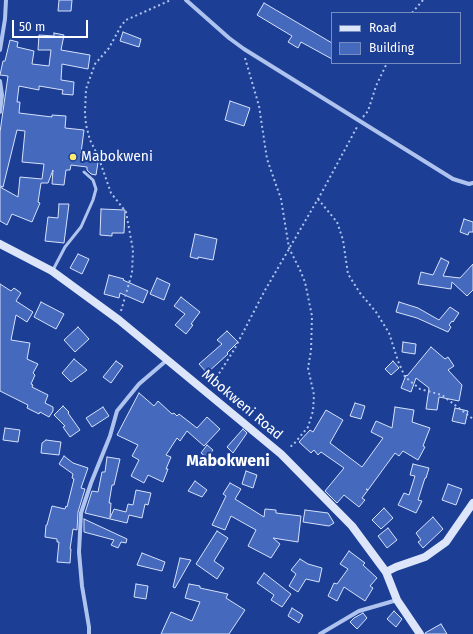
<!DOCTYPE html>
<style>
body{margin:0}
#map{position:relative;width:473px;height:634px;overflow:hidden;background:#1c3f95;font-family:"Fira Sans",sans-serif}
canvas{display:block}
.legend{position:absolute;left:331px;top:12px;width:130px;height:52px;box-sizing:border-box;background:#1c3f95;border:1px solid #778cbf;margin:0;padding:5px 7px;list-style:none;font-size:12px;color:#fff}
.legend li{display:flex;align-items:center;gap:8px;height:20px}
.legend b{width:20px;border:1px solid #778cbf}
.scale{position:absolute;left:12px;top:20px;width:76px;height:18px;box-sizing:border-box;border:2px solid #fff;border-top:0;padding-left:5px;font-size:12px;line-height:14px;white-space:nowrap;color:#fff;-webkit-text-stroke:3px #1c3f95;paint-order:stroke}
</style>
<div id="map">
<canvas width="473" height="634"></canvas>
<ul class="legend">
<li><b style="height:5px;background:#dde5fb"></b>Road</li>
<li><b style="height:11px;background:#4569bc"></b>Building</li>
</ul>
<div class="scale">50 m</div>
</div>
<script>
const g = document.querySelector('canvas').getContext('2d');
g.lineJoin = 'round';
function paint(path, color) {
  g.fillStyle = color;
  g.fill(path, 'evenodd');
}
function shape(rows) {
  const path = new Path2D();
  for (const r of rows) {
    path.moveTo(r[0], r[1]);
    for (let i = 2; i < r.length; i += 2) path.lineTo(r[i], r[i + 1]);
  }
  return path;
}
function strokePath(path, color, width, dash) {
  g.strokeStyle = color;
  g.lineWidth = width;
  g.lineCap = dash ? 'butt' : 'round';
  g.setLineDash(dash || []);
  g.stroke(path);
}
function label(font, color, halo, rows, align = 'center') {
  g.font = font + ' "Fira Sans",sans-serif';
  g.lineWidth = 4;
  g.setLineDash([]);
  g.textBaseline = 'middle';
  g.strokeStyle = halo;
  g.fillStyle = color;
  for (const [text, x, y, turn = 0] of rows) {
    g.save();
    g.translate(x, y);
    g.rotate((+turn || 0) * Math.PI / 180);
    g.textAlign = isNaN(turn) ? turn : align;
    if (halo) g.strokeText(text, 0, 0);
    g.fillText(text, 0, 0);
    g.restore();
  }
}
const building = shape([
 [59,0,72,0,71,11,58,11,59,0],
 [264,3,332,43,332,59,301,42,298,48,288,42,292,36,257,15,264,3],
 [123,32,141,39,139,47,120,41,123,32],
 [54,33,64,35,61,50,90,55,88,69,62,64,61,80,74,82,73,95,62,94,63,90,39,86,39,90,19,86,17,102,20,102,19,113,52,117,52,115,66,116,65,128,84,130,81,153,99,156,96,175,91,174,87,170,87,167,71,165,70,170,66,170,64,185,52,184,53,170,48,183,41,183,38,202,40,203,32,222,12,214,7,225,0,221,0,187,18,197,20,177,42,179,44,164,22,162,25,131,17,130,3,187,0,186,0,132,8,76,0,75,3,61,5,61,10,40,18,42,17,47,34,51,32,64,49,66,51,50,38,50,39,35,54,36,54,33],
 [230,101,250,108,244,126,225,120,230,101],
 [59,204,69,204,64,243,45,241,48,217,58,218,59,204],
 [101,209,125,210,124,233,112,233,112,236,100,235,101,209],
 [464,219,473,222,473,232,469,232,468,235,460,232,464,219],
 [195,234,217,239,213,260,198,257,198,259,190,257,195,234],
 [78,254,89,259,82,274,70,268,78,254],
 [441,258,449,262,443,276,460,278,473,264,473,290,467,296,452,282,451,289,418,284,421,272,433,275,441,258],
 [109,275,124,279,123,280,148,291,143,303,120,293,119,298,104,294,109,275],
 [157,278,170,284,164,300,150,294,157,278],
 [0,284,11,291,14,288,21,293,16,301,33,312,27,322,16,315,11,340,30,343,27,359,38,364,33,373,35,375,31,384,33,385,32,387,48,395,45,403,53,407,53,411,49,417,40,412,39,414,27,408,28,405,0,391,0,284],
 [181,297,200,312,191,324,193,325,186,334,175,325,185,314,174,306,181,297],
 [41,302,64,314,56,329,34,317,41,302],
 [399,302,418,308,439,320,450,307,459,313,453,322,452,321,449,325,451,327,448,332,417,318,396,312,399,302],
 [78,327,89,339,75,352,64,340,78,327],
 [227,331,238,342,227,353,228,354,207,373,199,364,222,344,217,340,227,331],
 [403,342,416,344,415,354,402,352,403,342],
 [431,347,445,359,448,357,454,366,448,370,462,385,459,401,439,397,437,410,426,409,429,388,416,378,411,392,401,388,406,375,407,376,431,347],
 [74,359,87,370,71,382,62,373,74,359],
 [116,361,123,366,111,383,103,377,116,361],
 [393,361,399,368,391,375,385,369,393,361],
 [139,393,154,406,158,401,172,414,174,413,177,416,179,414,197,428,207,417,220,429,204,446,187,431,180,441,177,438,166,455,171,457,166,469,168,469,163,482,148,475,144,483,131,476,139,460,132,456,138,445,117,435,139,393],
 [355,403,365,406,361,419,350,416,355,403],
 [63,406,69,412,68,413,80,430,70,437,63,427,65,426,54,415,63,406],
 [103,407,109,416,92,427,86,418,103,407],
 [395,407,414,410,412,422,430,428,423,446,425,447,418,460,403,451,399,456,395,453,368,490,366,489,368,490,362,498,365,500,359,507,344,495,337,503,325,491,344,468,321,452,318,455,314,450,311,453,299,442,310,430,313,432,326,410,343,420,330,443,362,467,383,438,371,432,376,421,392,428,395,407],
 [455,408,468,411,465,424,452,421,455,408],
 [5,428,20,430,18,442,3,440,5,428],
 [243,429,247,433,233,453,227,447,243,429],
 [46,440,61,442,59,455,41,453,42,443,46,440],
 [207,445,213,450,207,458,201,453,207,445],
 [64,456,73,463,88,468,81,488,85,489,78,512,77,530,73,529,70,549,71,549,70,563,57,562,59,542,57,542,57,539,45,537,46,525,47,525,52,506,65,509,66,506,67,507,74,479,72,478,73,474,59,464,64,456],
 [107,457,120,459,114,485,112,485,109,503,111,503,110,518,114,509,126,512,128,504,133,505,136,490,151,493,148,505,145,504,142,518,129,515,127,523,85,513,92,491,98,492,102,472,105,472,107,457],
 [413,464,429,468,426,478,425,478,418,500,422,501,416,513,398,505,404,493,409,495,415,476,410,475,413,464],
 [246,471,257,475,253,488,242,484,246,471],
 [195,481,207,490,202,497,188,491,195,481],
 [230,483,241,489,235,499,264,517,265,509,276,510,276,513,301,516,298,542,273,538,280,544,271,558,248,546,256,530,231,516,225,530,212,525,226,496,223,494,230,483],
 [448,484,462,489,456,505,442,500,448,484],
 [384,508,393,518,381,529,372,520,384,508],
 [305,510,328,513,334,523,329,526,303,522,305,510],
 [433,517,443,529,423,548,418,542,421,540,416,533,433,517],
 [84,519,127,539,126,543,121,542,118,548,111,545,114,540,84,532,84,519],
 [388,528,397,540,387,548,378,536,388,528],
 [217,531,228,538,214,561,224,568,217,579,196,564,217,531],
 [349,551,365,563,363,565,377,578,370,586,373,588,365,601,344,587,337,601,328,596,334,583,337,584,348,569,340,564,349,551],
 [142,553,165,562,162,571,137,565,142,553],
 [180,558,191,560,175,588,173,587,180,558],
 [300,559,308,564,322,568,319,582,306,579,298,592,289,586,296,574,291,570,300,559],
 [264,573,291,594,282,607,271,600,274,595,257,583,264,573],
 [136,584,148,586,146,599,134,597,136,584],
 [189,584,200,586,200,588,228,594,226,598,245,610,229,634,161,634,171,612,192,621,200,602,185,598,189,584],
 [292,608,303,615,299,623,288,616,292,608],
 [394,611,402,619,396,627,387,619,394,611],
 [363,613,367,618,357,629,350,622,354,618,363,613],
 [441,624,447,634,425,634,425,633,441,624]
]);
paint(building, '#4569bc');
strokePath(building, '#d6e1fb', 1);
strokePath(shape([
 [412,13,423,0],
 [245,58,259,106,267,159,281,199,289,248,300,270,305,282,312,316,311,351,308,368,314,395,313,411,308,427,293,445,288,448],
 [363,117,368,111,376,86,387,63],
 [318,199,337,222,343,240,348,274,360,293,376,312,389,333,398,361,405,377,420,389,442,395,473,419],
 [121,311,132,273,133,250,126,212,111,193,98,156,90,140,86,125,85,113,86,89,95,64,109,48,121,26,126,20,171,0],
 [211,386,234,350,264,292,322,192,357,127]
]), '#afc3ef', 2, [2, 3]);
strokePath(shape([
 [53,270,65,247,81,227,93,200,96,189,93,180,84,172]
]), '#afc3ef', 3);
strokePath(shape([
 [186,0,229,38,244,49,453,179,469,184,473,183],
 [0,50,5,19,6,0],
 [0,81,2,95,0,112],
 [89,634,89,627,82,586,79,552,81,513,91,483,110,436,117,411,139,384,167,360],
 [320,634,359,611,397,600]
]), '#afc3ef', 4);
strokePath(shape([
 [0,244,52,271,119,320,281,454,352,526,386,572,397,600,420,634],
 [386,572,396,567,425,557,446,542,473,503]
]), '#dde5fb', 8);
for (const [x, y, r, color] of [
 [73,157,4,"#ffeb6e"]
]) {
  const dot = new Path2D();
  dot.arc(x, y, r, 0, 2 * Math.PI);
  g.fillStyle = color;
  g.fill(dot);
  strokePath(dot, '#1c3f95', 1.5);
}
label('14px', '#fff', '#1c3f95', [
 ["Mabokweni",81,157]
], 'left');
label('14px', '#fff', '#1c3f95', [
 ["Mbokweni Road",242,405,40]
]);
label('bold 16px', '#fff', '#1c3f95', [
 ["Mabokweni",228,462]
]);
</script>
